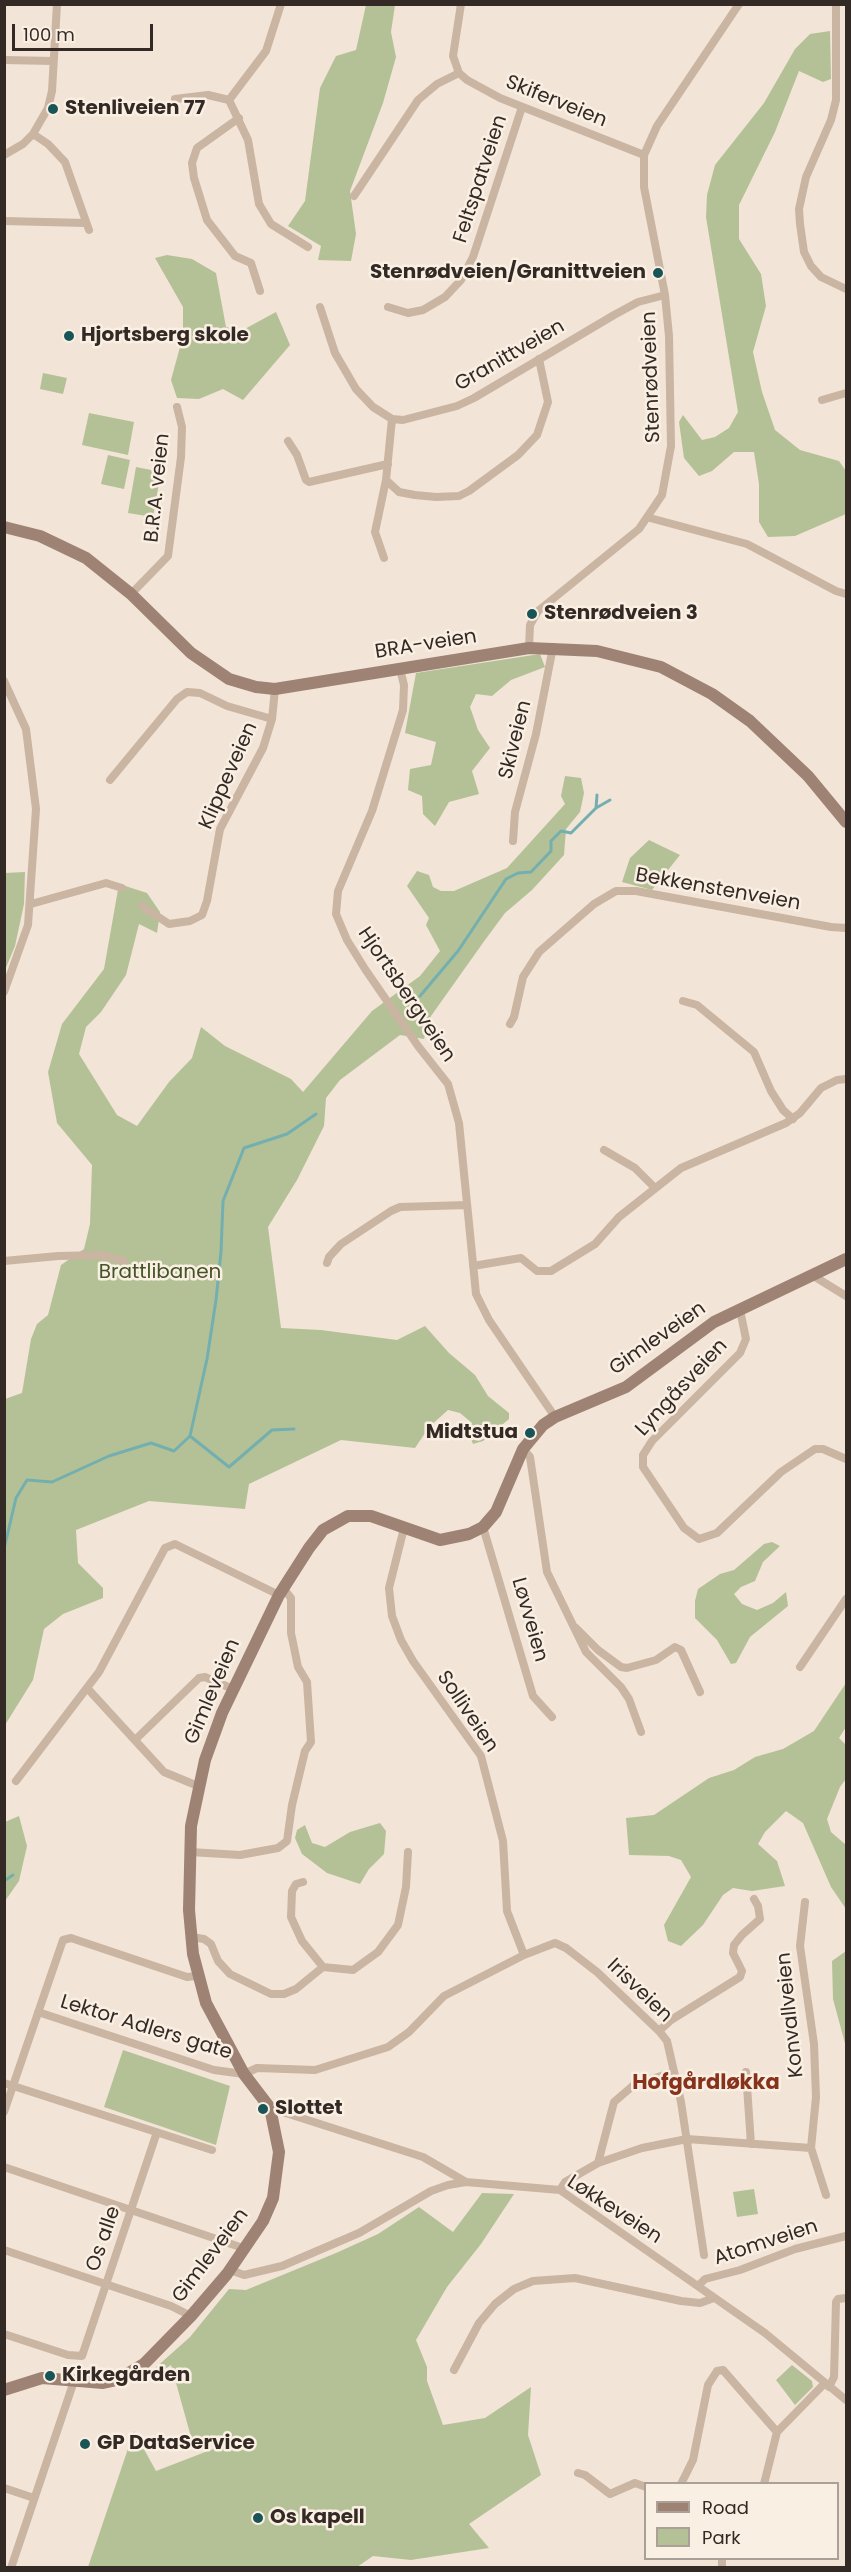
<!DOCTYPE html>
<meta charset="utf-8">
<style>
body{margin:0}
#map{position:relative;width:851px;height:2572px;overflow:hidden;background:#f2e4d7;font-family:Poppins,sans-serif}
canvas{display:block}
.frame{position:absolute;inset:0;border:6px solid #342a25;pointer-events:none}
.legend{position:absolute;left:644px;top:2482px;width:195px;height:78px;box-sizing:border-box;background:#faefe3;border:2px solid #aba097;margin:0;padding:8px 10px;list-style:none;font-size:18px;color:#342a25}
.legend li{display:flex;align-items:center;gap:12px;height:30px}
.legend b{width:30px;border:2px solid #aba097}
.scale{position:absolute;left:12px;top:24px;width:141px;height:27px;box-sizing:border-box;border:3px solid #342a25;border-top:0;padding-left:8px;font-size:18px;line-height:21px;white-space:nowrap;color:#342a25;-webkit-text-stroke:4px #faefe3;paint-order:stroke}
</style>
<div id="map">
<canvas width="851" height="2572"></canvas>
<div class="frame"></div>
<ul class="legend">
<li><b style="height:8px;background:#9e8274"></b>Road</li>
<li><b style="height:16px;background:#b4c196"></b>Park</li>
</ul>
<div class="scale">100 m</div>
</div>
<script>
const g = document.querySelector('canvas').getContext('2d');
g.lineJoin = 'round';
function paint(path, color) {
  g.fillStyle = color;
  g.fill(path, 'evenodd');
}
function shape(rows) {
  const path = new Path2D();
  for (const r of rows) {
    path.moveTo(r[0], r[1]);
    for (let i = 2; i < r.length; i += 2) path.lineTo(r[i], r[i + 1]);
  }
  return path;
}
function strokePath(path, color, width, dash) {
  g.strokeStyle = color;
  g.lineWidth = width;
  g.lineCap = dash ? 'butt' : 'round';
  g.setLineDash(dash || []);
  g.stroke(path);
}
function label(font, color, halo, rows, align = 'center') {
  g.font = font + ' Poppins,sans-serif';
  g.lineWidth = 5;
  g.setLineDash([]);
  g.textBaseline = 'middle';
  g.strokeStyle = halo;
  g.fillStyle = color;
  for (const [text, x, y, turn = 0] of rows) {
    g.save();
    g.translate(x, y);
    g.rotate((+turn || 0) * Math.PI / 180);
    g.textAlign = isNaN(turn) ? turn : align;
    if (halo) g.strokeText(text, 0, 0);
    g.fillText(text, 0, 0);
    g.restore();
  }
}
paint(shape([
 [366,5,395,5,391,32,396,57,383,103,350,191,356,234,351,261,318,260,321,246,288,226,305,201,320,88,336,56,356,50],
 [830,31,831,79,823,82,799,71,775,132,739,205,739,239,761,274,766,306,753,352,762,392,775,430,800,450,839,461,846,471,846,514,795,536,768,537,759,522,759,484,754,452,734,452,712,471,699,476,684,458,679,422,683,415,702,440,715,437,729,428,738,412,706,217,707,195,715,165,764,103,795,49,810,34],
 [167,255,192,259,216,273,226,327,241,331,276,312,290,345,243,400,223,389,199,399,177,398,171,380,183,336,183,307,155,258],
 [43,373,67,378,63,394,40,389],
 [89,413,134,422,128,455,82,445],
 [108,455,130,460,124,489,101,484],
 [136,467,161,472,153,517,128,513],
 [540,654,545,667,511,680,492,696,476,694,470,707,478,730,490,748,472,771,479,794,449,802,435,826,423,814,422,796,408,790,410,769,431,765,436,742,405,733,416,673],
 [565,776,581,778,584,793,580,812,566,829,564,855,532,890,505,913,485,940,431,1016,424,1039,400,1035,340,1080,326,1098,324,1126,297,1180,268,1227,281,1328,321,1330,397,1340,425,1326,449,1353,475,1375,488,1396,509,1413,509,1419,483,1441,473,1444,469,1434,472,1423,460,1413,448,1410,429,1427,415,1448,341,1440,249,1484,245,1509,149,1501,76,1530,78,1563,103,1588,103,1598,63,1614,44,1629,33,1680,5,1725,5,1399,22,1393,31,1339,37,1324,48,1315,61,1265,84,1249,90,1224,92,1165,57,1123,48,1072,62,1024,104,969,119,884,147,893,160,912,157,933,139,924,126,975,101,1012,86,1027,79,1054,117,1115,137,1126,169,1082,192,1058,201,1027,225,1046,291,1079,303,1092,372,1011,420,976,440,951,426,925,429,918,407,886,417,871,429,875,433,887,441,891,454,891,507,868,565,804,561,796],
 [649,840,680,855,652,890,622,882,630,858],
 [25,872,24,904,15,946,5,970,5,873],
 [772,1542,780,1546,763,1562,755,1581,741,1587,734,1594,742,1604,757,1610,773,1603,786,1592,788,1606,750,1637,736,1663,731,1664,717,1640,695,1618,695,1601,698,1589,720,1574,734,1570,764,1544],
 [846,1683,846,1727,839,1738,846,1745,846,1779,840,1787,827,1819,831,1832,846,1845,846,1909,831,1887,803,1823,786,1811,765,1832,758,1844,777,1861,785,1886,752,1891,733,1888,723,1895,703,1925,681,1946,668,1941,664,1925,691,1877,681,1860,669,1856,629,1855,626,1818,654,1815,709,1778,734,1770,755,1757,783,1749,814,1731],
 [19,1816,27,1846,19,1881,5,1901,5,1822],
 [380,1823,386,1831,384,1854,369,1869,360,1884,327,1873,302,1854,295,1838,297,1830,305,1825,312,1843,325,1847,350,1832],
 [846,1951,846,2047,833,1999,832,1961],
 [123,2050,230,2086,216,2145,104,2107],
 [754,2189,758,2214,737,2217,733,2192],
 [482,2193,514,2194,481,2244,447,2287,416,2340,427,2367,427,2381,443,2425,485,2418,531,2387,528,2435,541,2475,469,2524,489,2548,411,2560,373,2556,357,2567,88,2567,134,2431,156,2471,226,2444,219,2435,193,2444,171,2365,156,2375,153,2370,190,2337,229,2289,246,2290,336,2253,378,2234,419,2207,453,2232],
 [792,2365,812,2381,813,2387,795,2405,776,2380]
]), '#b4c196');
strokePath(shape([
 [596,808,597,795],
 [420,996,458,951,506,879,518,873,531,872,551,851,551,841,561,831,571,833,596,808,610,800],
 [190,1436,207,1359,216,1300,221,1252,223,1201,244,1148,287,1134,316,1114],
 [4,1549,16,1498,27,1480,52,1482,109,1456,151,1443,174,1451,190,1436,229,1467,272,1430,294,1429],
 [4,1881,13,1875]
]), '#74afb0', 3);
strokePath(shape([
 [281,4,266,51,229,100,248,140,259,204,271,224,308,247],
 [461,4,453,56,459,73,467,80,500,98,644,155],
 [836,4,836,100,831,120,806,177,799,209,800,224,804,252,811,266,821,277,846,289],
 [4,60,53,61],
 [175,99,208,95,229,100],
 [239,118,197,148,192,163,194,178,207,220,235,256,251,263,260,291],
 [33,134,48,144,65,162,89,230],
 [4,155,23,144,33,134,48,108,52,91,57,4],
 [354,196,418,100,437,84,459,73],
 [4,221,86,223],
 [320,307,335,353,356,389,373,407,392,419,403,420,457,406,474,398,614,315,638,302,665,295],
 [388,307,408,313,423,310,445,297,461,280,473,257,522,107],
 [822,400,846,393],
 [392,419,386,480,399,492,415,495,436,497,459,496,469,491,518,455,537,435,548,402,539,359],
 [288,441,297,455,306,480,309,482,388,464],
 [650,518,747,544,836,591,846,594],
 [384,558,375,532,386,480],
 [131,594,168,556,181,457,182,427,177,407],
 [529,648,530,625,538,611,639,529,662,495,671,446,669,336,665,295,644,187,644,155,657,126,739,4],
 [400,669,404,685,403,710,372,811,338,891,336,914,347,940,365,969,418,1046,448,1084,459,1123,476,1294,489,1320,555,1417],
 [4,681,26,729,36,809,28,925,4,992],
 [110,780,177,699,187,692,200,693,227,706,272,719],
 [513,841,515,812,536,734,553,647],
 [31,904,106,883,122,888],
 [142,906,169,924,190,921,202,915,207,901,220,829,263,748,272,719,275,689],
 [683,1001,697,1005,754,1052,771,1091,783,1110,793,1119],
 [510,1024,514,1017,523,977,539,952,594,904,616,891,636,891,831,927,846,928],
 [604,1150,635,1168,654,1187],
 [4,1261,58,1256,103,1255,124,1261],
 [327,1263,329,1257,341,1244,391,1211,400,1207,467,1205],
 [473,1266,521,1258,537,1271,551,1271,595,1244,619,1217,681,1168,786,1123,800,1113,821,1088,837,1080,846,1079],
 [812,1275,846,1296],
 [740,1310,746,1339,740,1353,652,1441,643,1455,643,1467,684,1528,699,1539,717,1533,781,1472,815,1449,823,1449,846,1459],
 [523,1449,530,1457,547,1572,586,1652,621,1687,629,1699,641,1732],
 [483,1527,533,1696,552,1717],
 [404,1528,389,1588,392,1616,401,1640,413,1661,481,1756,503,1841,507,1911,524,1955],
 [576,1628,598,1650,621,1667,627,1668,656,1660,675,1647,681,1650,700,1692],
 [800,1667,846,1599],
 [88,1689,164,1772,198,1786],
 [135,1740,199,1678,205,1677,233,1689],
 [16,1781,99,1672,165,1548,175,1544,279,1595],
 [190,1852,240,1855,278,1848,287,1841,292,1805,305,1751,311,1742,307,1682,298,1667,291,1633,291,1598,283,1588],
 [303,1882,296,1884,292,1891,291,1917,302,1941,323,1967],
 [805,1902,800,1946,814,2044,816,2097,811,2148,826,2195],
 [191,1937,204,1939,211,1944,218,1961,230,1974,271,1994,284,1994,296,1989,323,1967,353,1970,378,1952,398,1925,406,1887,408,1852],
 [38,2012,214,2070,244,2074,257,2068,315,2070,388,2047,409,2032,444,1996,524,1955,555,1943,566,1948,597,1972,659,2031,667,2041,681,2102,704,2255],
 [659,2031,671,2020,740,1977,742,1971,733,1953,734,1945,742,1935,760,1919,758,1906,754,1899],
 [746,2072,751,2144],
 [4,2083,212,2150],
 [270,2108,423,2157,466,2182],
 [4,2112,63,1940,71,1938,187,1977,198,1976],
 [598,2163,614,2102,635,2084,674,2072],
 [4,2167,246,2249],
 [560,2190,565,2182,598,2163,642,2148,687,2139,811,2148],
 [4,2250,171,2306,191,2316],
 [230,2270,244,2275,282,2266,359,2233,431,2191,448,2185,466,2182,560,2190,765,2333,846,2400],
 [698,2286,705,2279,740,2270,795,2249,846,2236],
 [4,2334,68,2355,82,2356,157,2132],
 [454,2370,479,2323,495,2304,514,2289,533,2281,575,2278,681,2301,700,2303,714,2298],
 [829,2387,834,2377,836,2302,838,2299,846,2298],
 [578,2473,585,2475,610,2494,635,2483,646,2487],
 [681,2484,693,2460,708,2385,717,2371,723,2370,777,2432],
 [764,2484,777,2432,825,2383],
 [4,2488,34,2498],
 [722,2558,722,2568],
 [11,2568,74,2381]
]), '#cab4a2', 8);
strokePath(shape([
 [4,527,40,536,86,558,131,594,191,653,229,679,256,687,275,689,529,648,597,651,661,667,712,694,750,721,808,776,846,822],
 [4,2390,42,2378,103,2383,117,2380,144,2364,191,2316,227,2274,263,2221,273,2198,279,2152,270,2108,244,2074,206,2003,193,1954,189,1910,191,1826,205,1760,222,1713,279,1595,309,1548,323,1530,348,1516,371,1516,440,1540,469,1534,483,1527,496,1512,523,1449,543,1425,555,1417,626,1387,714,1322,846,1259]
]), '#9e8274', 12);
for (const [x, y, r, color] of [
 [53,109,6,"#195457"],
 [658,273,6,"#195457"],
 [69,336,6,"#195457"],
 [532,614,6,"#195457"],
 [530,1433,6,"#195457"],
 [263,2109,6,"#195457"],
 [50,2376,6,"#195457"],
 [85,2444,6,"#195457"],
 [258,2518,6,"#195457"]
]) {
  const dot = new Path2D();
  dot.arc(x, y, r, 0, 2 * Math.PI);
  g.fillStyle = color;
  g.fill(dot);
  strokePath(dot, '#faefe3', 2);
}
label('20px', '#342a25', '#faefe3', [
 ["Skiferveien",556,102,22],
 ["Feltspatveien",481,179,-72],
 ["Granittveien",510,356,-30],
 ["Stenrødveien",652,377,-92],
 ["B.R.A. veien",158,488,-84],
 ["BRA-veien",426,645,-9],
 ["Skiveien",516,740,-76],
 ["Klippeveien",229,776,-66],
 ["Bekkenstenveien",718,890,10],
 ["Hjortsbergveien",406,995,56],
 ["Gimleveien",658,1339,-35],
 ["Lyngåsveien",682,1388,-47],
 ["Løvveien",529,1620,74],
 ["Gimleveien",213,1692,-67],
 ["Solliveien",467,1712,56],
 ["Irisveien",639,1991,44],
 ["Konvallveien",791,2015,-96],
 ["Lektor Adlers gate",146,2028,17],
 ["Løkkeveien",614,2210,33],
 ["Os alle",104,2239,-71],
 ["Atomveien",766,2243,-18],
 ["Gimleveien",211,2256,-53]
]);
label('bold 20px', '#342a25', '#faefe3', [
 ["Stenliveien 77",65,109],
 ["Stenrødveien/Granittveien",646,273,"right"],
 ["Hjortsberg skole",81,336],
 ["Stenrødveien 3",544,614],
 ["Midtstua",518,1433,"right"],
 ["Slottet",275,2109],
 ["Kirkegården",62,2376],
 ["GP DataService",97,2444],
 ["Os kapell",270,2518]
], 'left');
label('20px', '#445428', '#faefe3', [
 ["Brattlibanen",160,1273]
]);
label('bold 21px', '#87321b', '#faefe3', [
 ["Hofgårdløkka",706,2084]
]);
</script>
